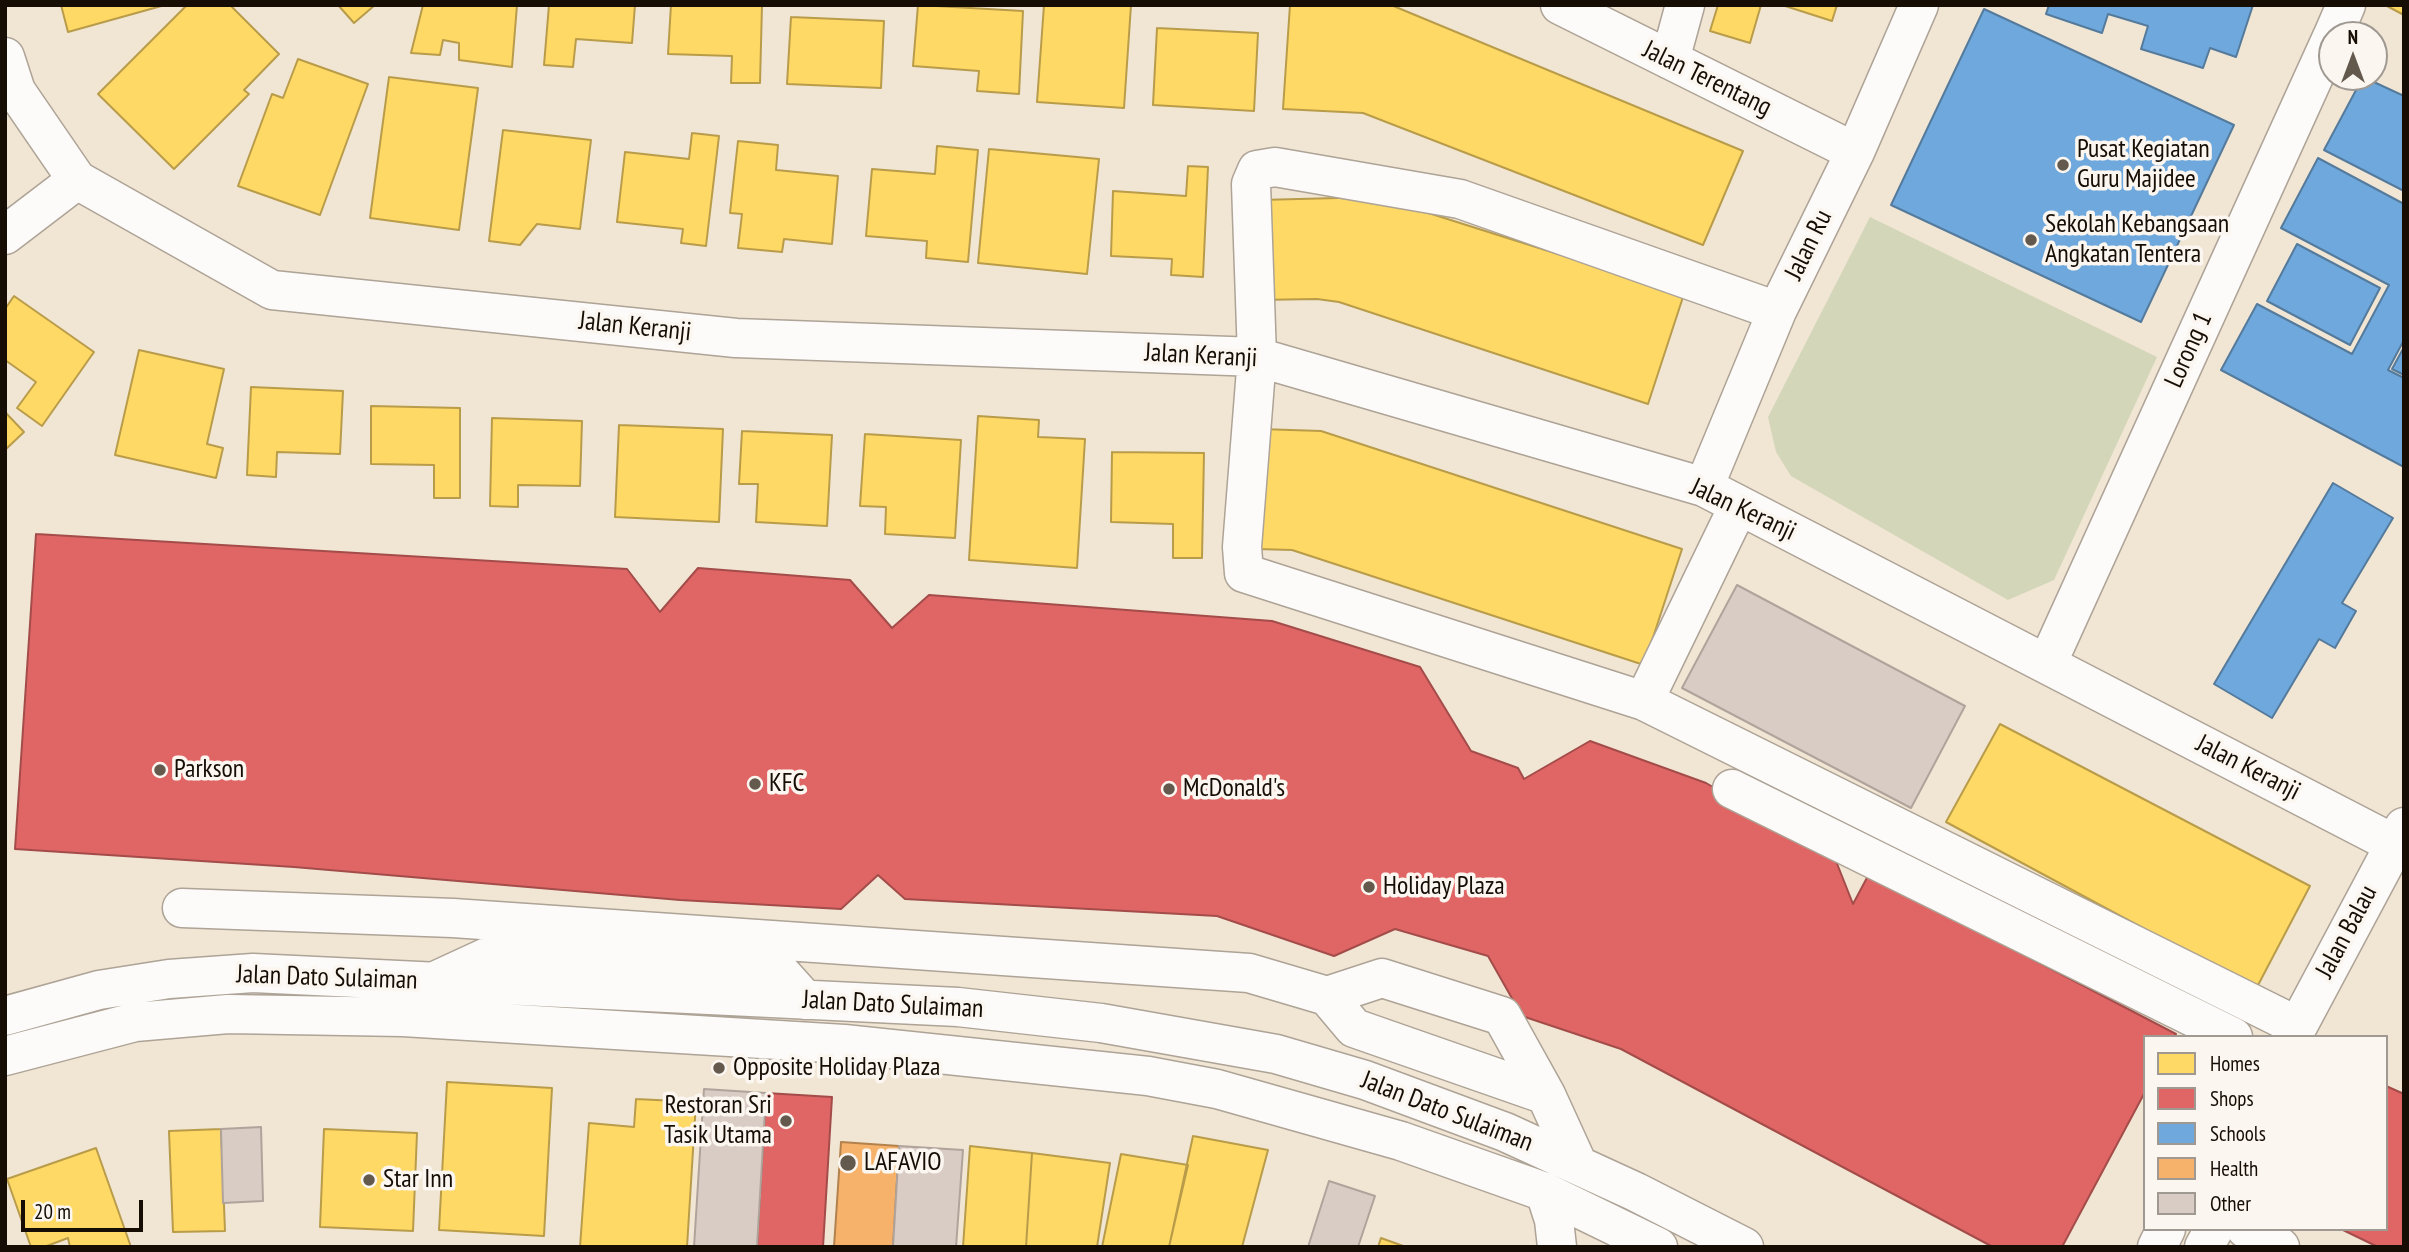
<!DOCTYPE html>
<style>
body{margin:0}
#map{position:relative;width:2409px;height:1252px;overflow:hidden;background:#f1e5d4;font-family:"PT Sans Narrow",sans-serif}
canvas{display:block}
.frame{position:absolute;inset:0;border:7px solid #160e05;pointer-events:none}
.legend{position:absolute;left:2143px;top:1035px;width:245px;height:196px;box-sizing:border-box;background:#fbf6f0;border:2px solid #9f9992;margin:0;padding:9px 12px;list-style:none;font-size:21px;color:#160e05}
.legend li{display:flex;align-items:center;gap:14px;height:35px}
.legend b{width:35px;border:2px solid #9f9992}
.north{position:absolute;left:2318px;top:21px;width:70px;height:70px;box-sizing:border-box;background:#fbf6f0;border:2px solid #9f9992;border-radius:50%;rotate:0deg;font-size:19px;font-weight:700;line-height:28px;text-align:center;color:#160e05}
.north::after{content:'';display:block;margin:auto;width:24px;height:32px;background:#63594d;clip-path:polygon(50% 0,100% 100%,50% 72%,0 100%)}
.scale{position:absolute;left:21px;top:1200px;width:122px;height:32px;box-sizing:border-box;border:4px solid #160e05;border-top:0;padding-left:9px;font-size:21px;line-height:24px;white-space:nowrap;color:#160e05;-webkit-text-stroke:5px #fbf6f0;paint-order:stroke}
</style>
<div id="map">
<canvas width="2409" height="1252"></canvas>
<div class="frame"></div>
<ul class="legend">
<li><b style="height:19px;background:#ffd966"></b>Homes</li>
<li><b style="height:19px;background:#e06666"></b>Shops</li>
<li><b style="height:19px;background:#6fa8dc"></b>Schools</li>
<li><b style="height:19px;background:#f6b26b"></b>Health</li>
<li><b style="height:19px;background:#d9ccc4"></b>Other</li>
</ul>
<div class="north">N</div>
<div class="scale">20 m</div>
</div>
<script>
const g = document.querySelector('canvas').getContext('2d');
g.lineJoin = 'round';
function paint(path, color) {
  g.fillStyle = color;
  g.fill(path, 'evenodd');
}
function shape(rows) {
  const path = new Path2D();
  for (const r of rows) {
    path.moveTo(r[0], r[1]);
    for (let i = 2; i < r.length; i += 2) path.lineTo(r[i], r[i + 1]);
  }
  return path;
}
function strokePath(path, color, width, dash) {
  g.strokeStyle = color;
  g.lineWidth = width;
  g.lineCap = dash ? 'butt' : 'round';
  g.setLineDash(dash || []);
  g.stroke(path);
}
function label(font, color, halo, rows, align = 'center') {
  g.font = font + ' "PT Sans Narrow",sans-serif';
  g.lineWidth = 7;
  g.setLineDash([]);
  g.textBaseline = 'middle';
  g.strokeStyle = halo;
  g.fillStyle = color;
  for (const [text, x, y, turn = 0] of rows) {
    g.save();
    g.translate(x, y);
    g.rotate((+turn || 0) * Math.PI / 180);
    g.textAlign = isNaN(turn) ? turn : align;
    if (halo) g.strokeText(text, 0, 0);
    g.fillText(text, 0, 0);
    g.restore();
  }
}
paint(shape([
 [1870,217,2157,357,2054,580,2008,600,1791,476,1776,452,1768,417]
]), '#d3d6b8');
const homes = shape([
 [61,5,165,5,68,32,61,5],
 [187,5,230,5,279,54,244,90,249,94,174,169,98,94,187,5],
 [338,5,375,5,354,23,338,5],
 [423,5,517,5,512,67,459,60,459,43,443,40,440,55,411,53,423,5],
 [549,5,635,5,632,43,576,39,573,67,544,65,549,5],
 [671,5,762,5,760,83,731,83,732,56,668,54,671,5],
 [918,5,1023,11,1019,94,977,91,979,71,913,66,918,5],
 [1044,5,1131,5,1124,108,1037,102,1044,5],
 [1290,5,1391,5,1743,151,1703,245,1363,113,1283,109,1290,5],
 [1718,5,1761,5,1750,43,1710,31,1718,5],
 [1782,5,1837,5,1832,21,1782,5],
 [2385,5,2404,5,2404,15,2385,5],
 [791,17,884,21,881,88,787,84,791,17],
 [1157,28,1258,33,1254,111,1153,105,1157,28],
 [298,59,368,84,320,215,238,186,272,94,283,98,298,59],
 [389,77,478,88,459,230,370,218,389,77],
 [503,130,591,140,580,229,537,224,520,245,489,241,503,130],
 [692,133,719,136,706,246,681,243,683,229,617,222,625,152,689,159,692,133],
 [738,141,778,145,776,170,838,176,832,244,784,239,782,252,738,248,742,214,730,213,738,141],
 [937,146,978,150,968,262,926,258,927,241,866,236,872,169,935,174,937,146],
 [989,149,1099,159,1087,274,978,263,989,149],
 [1188,166,1208,167,1203,277,1171,275,1172,259,1111,256,1113,191,1186,196,1188,166],
 [1378,197,1684,294,1648,404,1339,302,1317,299,1257,300,1259,200,1378,197],
 [14,296,94,352,42,426,17,408,36,382,5,360,5,309,14,296],
 [139,350,224,369,207,444,223,448,216,478,115,455,139,350],
 [251,387,343,391,340,454,277,452,276,477,247,475,251,387],
 [371,406,460,408,460,498,434,498,434,465,371,464,371,406],
 [5,412,24,432,5,450,5,412],
 [978,416,1039,420,1038,437,1085,439,1077,568,969,560,978,416],
 [492,418,582,421,580,486,518,485,518,507,490,506,492,418],
 [619,425,723,429,719,522,615,517,619,425],
 [1260,429,1321,431,1682,549,1644,665,1292,550,1257,549,1260,429],
 [742,431,832,435,827,526,756,522,758,484,739,484,742,431],
 [865,434,961,440,955,538,885,534,886,507,860,506,865,434],
 [1112,452,1204,453,1202,558,1173,558,1173,524,1111,522,1112,452],
 [2000,724,2310,886,2256,989,1946,822,2000,724],
 [447,1082,552,1088,544,1236,439,1230,447,1082],
 [636,1099,696,1102,687,1247,580,1247,589,1123,634,1127,636,1099],
 [221,1129,225,1231,173,1232,169,1131,221,1129],
 [324,1129,417,1133,413,1231,320,1227,324,1129],
 [1193,1136,1268,1150,1242,1247,1169,1247,1193,1136],
 [970,1146,1032,1153,1026,1247,963,1247,970,1146],
 [96,1148,131,1247,70,1247,68,1238,44,1247,31,1247,7,1179,96,1148],
 [1032,1153,1110,1163,1097,1247,1026,1247,1032,1153],
 [1121,1154,1188,1165,1169,1247,1102,1247,1121,1154],
 [1381,1238,1406,1247,1378,1247,1381,1238]
]);
paint(homes, '#ffd966');
strokePath(homes, '#b99c49', 2);
const shops = shape([
 [36,534,627,569,660,612,698,568,850,580,892,628,929,595,1272,621,1420,667,1471,751,1518,768,1524,779,1590,741,1706,783,1834,856,1853,904,1869,874,2176,1034,2174,1037,2145,1037,2145,1092,2062,1247,1993,1247,1621,1049,1522,1016,1488,956,1395,929,1334,956,1217,916,905,899,878,875,841,909,680,900,294,867,15,849,36,534],
 [2386,1086,2404,1094,2404,1247,2378,1247,2341,1229,2386,1229,2386,1086],
 [766,1093,832,1097,823,1247,757,1247,766,1093]
]);
paint(shops, '#e06666');
strokePath(shops, '#a34c49', 2);
const schools = shape([
 [2049,5,2253,5,2236,57,2210,48,2203,68,2141,49,2148,26,2108,14,2102,33,2046,14,2049,5],
 [1984,9,2234,125,2141,322,1891,205,1984,9],
 [2363,77,2404,96,2404,191,2324,150,2363,77],
 [2318,158,2404,204,2404,340,2388,370,2404,378,2404,467,2221,370,2257,304,2352,354,2389,285,2281,228,2318,158],
 [2297,244,2380,288,2350,345,2267,301,2297,244],
 [2404,347,2404,375,2392,369,2404,347],
 [2333,483,2393,518,2342,603,2356,611,2335,648,2319,639,2272,718,2214,684,2333,483]
]);
paint(schools, '#6fa8dc');
strokePath(schools, '#547a9c', 2);
const health = shape([
 [841,1142,899,1146,893,1247,834,1247,841,1142]
]);
paint(health, '#f6b26b');
strokePath(health, '#b3814c', 2);
const building = shape([
 [1737,585,1965,706,1911,808,1682,688,1737,585],
 [704,1089,766,1093,757,1247,694,1247,704,1089],
 [261,1127,263,1201,223,1203,221,1129,261,1127],
 [899,1146,963,1150,956,1247,893,1247,899,1146],
 [1329,1181,1375,1196,1358,1247,1308,1247,1329,1181]
]);
paint(building, '#d9ccc4');
strokePath(building, '#b0a39b', 2);
const minor = shape([
 [1560,5,1855,152],
 [2333,35,2346,5],
 [5,57,16,91,77,180,272,290,736,338,1257,357,1704,487,2394,844],
 [1670,60,1685,5],
 [5,235,77,180],
 [1777,311,1460,199,1275,167,1257,170,1251,184,1257,357,1242,547,1244,573,1644,701,2297,1026],
 [1704,487,1777,311,1855,152,1919,5],
 [2047,664,2332,37],
 [1644,701,1739,505],
 [1732,789,2233,1037],
 [182,908,453,918,1249,973,1327,996,1354,1028,1546,1095],
 [437,980,500,951,769,966,779,971,805,1000],
 [1327,996,1382,978,1502,1016,1546,1095,1578,1165],
 [5,1016,99,990,169,979,253,973,958,1007,1101,1023,1276,1054,1365,1080,1505,1132,1636,1192,1744,1247],
 [2292,1037,2404,827],
 [5,1056,135,1022,228,1014,403,1017,844,1044,1148,1076,1217,1089,1401,1141,1545,1192,1658,1247],
 [1545,1192,1554,1220,1557,1247],
 [2246,1229,2280,1247],
 [2157,1247,2166,1229],
 [2204,1247,2214,1229]
]);
strokePath(minor, '#ada396', 41);
strokePath(minor, '#fdfbf9', 38);
for (const [x, y, r, color] of [
 [2063,165,7,"#63594d"],
 [2031,240,7,"#63594d"],
 [160,770,7,"#63594d"],
 [755,784,7,"#63594d"],
 [1169,789,7,"#63594d"],
 [1369,887,7,"#63594d"],
 [719,1068,7,"#63594d"],
 [786,1121,7,"#63594d"],
 [848,1163,9,"#63594d"],
 [369,1180,7,"#63594d"]
]) {
  const dot = new Path2D();
  dot.arc(x, y, r, 0, 2 * Math.PI);
  g.fillStyle = color;
  g.fill(dot);
  strokePath(dot, '#fbf6f0', 2.5);
}
label('26px', '#160e05', '#fbf6f0', [
 ["Jalan Terentang",1707,79,26],
 ["Jalan Ru",1809,245,-64],
 ["Jalan Keranji",635,327,6],
 ["Lorong 1",2189,350,-66],
 ["Jalan Keranji",1201,356,3],
 ["Jalan Keranji",1743,510,25],
 ["Jalan Keranji",2248,768,27],
 ["Jalan Balau",2347,932,-62],
 ["Jalan Dato Sulaiman",327,978,2],
 ["Jalan Dato Sulaiman",893,1005,3],
 ["Jalan Dato Sulaiman",1447,1112,21]
]);
label('26px', '#160e05', '#fbf6f0', [
 ["Pusat Kegiatan",2077,150],
 ["Guru Majidee",2077,180],
 ["Sekolah Kebangsaan",2045,225],
 ["Angkatan Tentera",2045,255],
 ["Parkson",174,770],
 ["KFC",769,784],
 ["McDonald's",1183,789],
 ["Holiday Plaza",1383,887],
 ["Opposite Holiday Plaza",733,1068],
 ["Restoran Sri",772,1106,"right"],
 ["Tasik Utama",772,1136,"right"],
 ["LAFAVIO",864,1163],
 ["Star Inn",383,1180]
], 'left');
</script>
